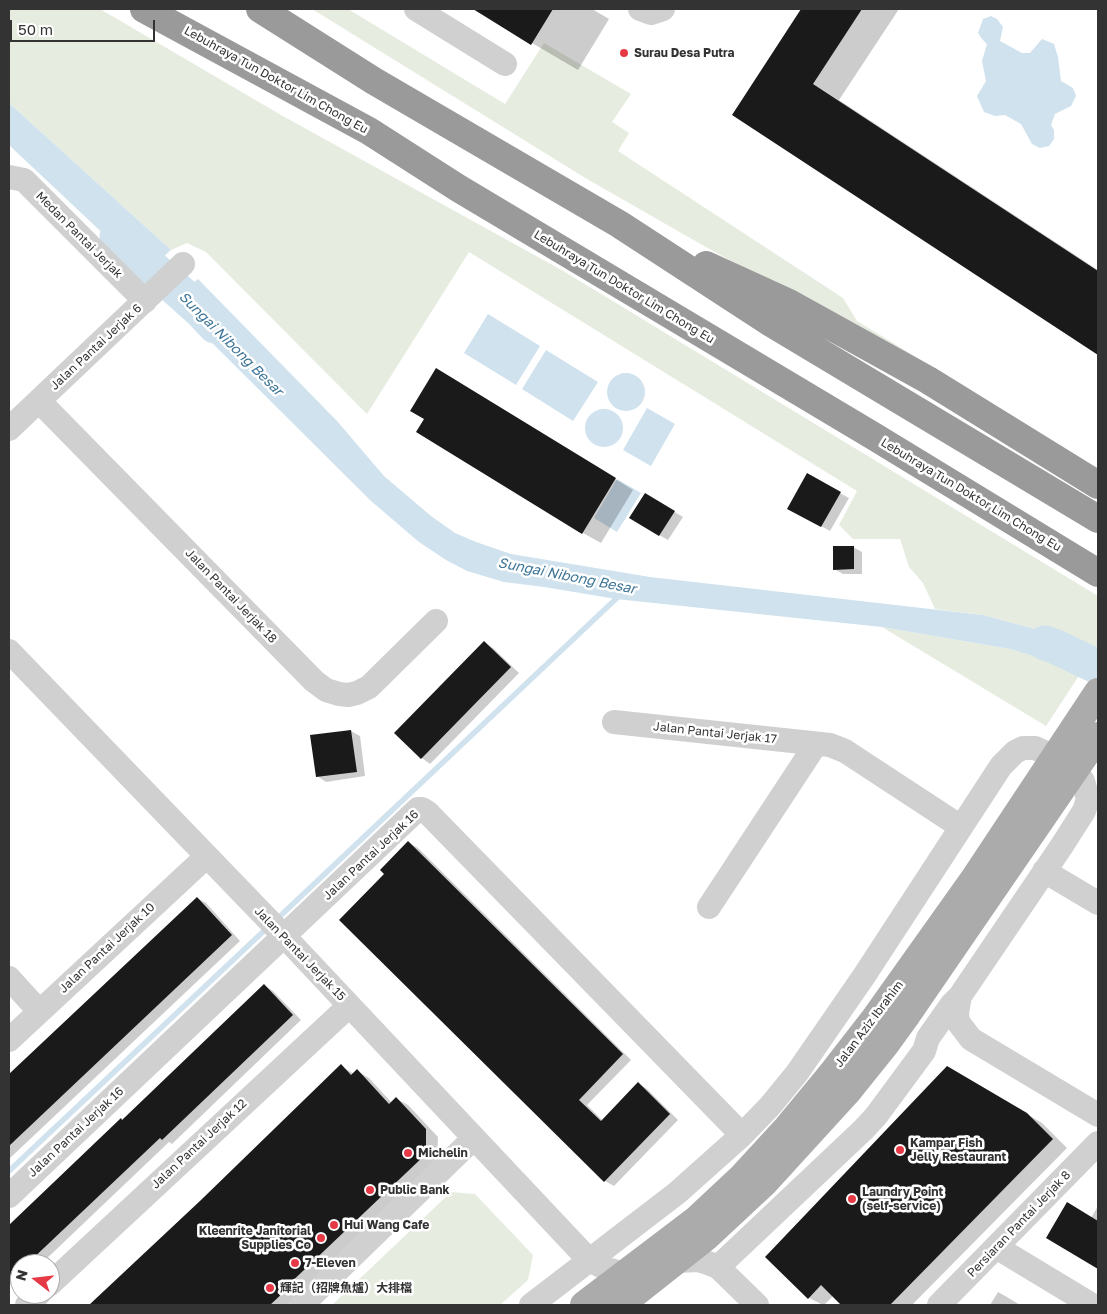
<!DOCTYPE html>
<meta charset="utf-8">
<style>
body{margin:0}
#map{position:relative;width:1107px;height:1314px;overflow:hidden;background:#fff;font-family:"Golos Text",sans-serif}
canvas{display:block}
.frame{position:absolute;inset:0;border:10px solid #333;pointer-events:none}
.north{position:absolute;left:10px;top:1254px;width:50px;height:50px;box-sizing:border-box;background:#fff;border:1px solid #adadad;border-radius:50%;rotate:286deg;font-size:14px;font-weight:700;line-height:20px;text-align:center;color:#333}
.north::after{content:'';display:block;margin:auto;width:18px;height:22px;background:#e63946;clip-path:polygon(50% 0,100% 100%,50% 72%,0 100%)}
.scale{position:absolute;left:10px;top:20px;width:145px;height:22px;box-sizing:border-box;border:2px solid #333;border-top:0;padding-left:6px;font-size:15px;line-height:18px;white-space:nowrap;color:#333;-webkit-text-stroke:4px #fff;paint-order:stroke}
</style>
<div id="map">
<canvas width="1107" height="1314"></canvas>
<div class="frame"></div>
<div class="north">N</div>
<div class="scale">50 m</div>
</div>
<script>
const g = document.querySelector('canvas').getContext('2d');
g.lineJoin = 'round';
function paint(path, color) {
  g.fillStyle = color;
  g.fill(path, 'evenodd');
}
function shape(rows) {
  const path = new Path2D();
  for (const r of rows) {
    if (r.length === 3) {
      path.moveTo(r[0] + r[2], r[1]);
      path.arc(r[0], r[1], r[2], 0, 2 * Math.PI);
      continue;
    }
    path.moveTo(r[0], r[1]);
    for (let i = 2; i < r.length; i += 2) path.lineTo(r[i], r[i + 1]);
  }
  return path;
}
function strokePath(path, color, width, dash) {
  g.strokeStyle = color;
  g.lineWidth = width;
  g.lineCap = dash ? 'butt' : 'round';
  g.setLineDash(dash || []);
  g.stroke(path);
}
function label(font, color, halo, rows, align = 'center') {
  g.font = font + ' "Golos Text","Noto Sans SC",sans-serif';
  g.lineWidth = 5;
  g.setLineDash([]);
  g.textBaseline = 'middle';
  g.strokeStyle = halo;
  g.fillStyle = color;
  for (const [text, x, y, turn = 0] of rows) {
    g.save();
    g.translate(x, y);
    g.rotate((+turn || 0) * Math.PI / 180);
    g.textAlign = isNaN(turn) ? turn : align;
    if (halo) g.strokeText(text, 0, 0);
    g.fillText(text, 0, 0);
    g.restore();
  }
}
paint(shape([
 [9,9,100,9,281,115,565,272,1098,596,1098,646,1097,648,1057,635,983,615,935,609,923,583,909,567,900,539,853,539,839,525,857,491,469,252,367,414,206,252,187,243,171,250,9,103],
 [312,9,348,9,505,104,544,43,631,94,612,122,629,133,618,151,843,298,857,321,949,377,711,250,587,179],
 [882,627,1010,649,1082,671,1046,726],
 [451,1192,475,1194,533,1255,528,1280,500,1305,332,1305]
]), '#e6ecdf');
paint(shape([
 [991,16,997,19,1003,27,1000,41,1022,53,1030,53,1042,39,1054,44,1058,57,1061,81,1073,88,1076,96,1071,106,1055,114,1051,125,1054,130,1054,139,1049,146,1040,148,1032,144,1021,124,1005,115,995,116,984,112,977,96,986,81,982,61,987,44,982,39,978,33,983,19],
 [9,103,171,250,145,273,9,145],
 [198,279,337,421,384,476,431,516,455,533,476,542,511,554,650,577,983,615,1057,635,1097,648,1082,671,1010,649,882,627,616,599,544,587,504,582,467,571,446,560,419,542,371,501,170,301],
 [488,314,540,346,516,385,464,353],
 [546,350,598,382,573,421,522,389],
 [626,392,19],
 [647,408,675,424,651,466,623,450],
 [604,428,19],
 [617,479,641,493,617,532,594,518]
]), '#cfe2ee');
paint(shape([
 [476,9,592,9,609,19,578,70,532,43],
 [802,9,899,9,839,100,1098,270,1098,353,734,115],
 [455,380,633,490,601,543,583,533],
 [807,475,849,498,830,531,789,508],
 [645,494,683,517,668,540,659,535],
 [853,547,862,552,862,574,843,574,834,569],
 [484,643,493,648,519,673,430,764,422,758,396,733],
 [351,731,360,736,365,776,326,782,317,776],
 [409,843,418,848,631,1060,587,1105,603,1121,639,1084,647,1089,678,1120,614,1186,605,1181,385,874],
 [197,898,206,903,240,941,9,1159,9,1075],
 [264,985,273,991,301,1020,172,1144,169,1142,41,1264,20,1264,20,1284,16,1288,9,1283,9,1227,121,1120,123,1121],
 [341,1066,354,1074,357,1071,369,1078,392,1103,397,1099,408,1105,438,1137,437,1161,288,1305,91,1305,202,1201],
 [947,1067,1042,1123,1067,1148,912,1305,843,1305,833,1296,824,1305,823,1305,809,1298],
 [1098,1206,1098,1268,1048,1237,1091,1218],
 [998,1292,1007,1297,1020,1305,990,1305]
]), '#0003');
strokePath(shape([
 [276,920,620,595],
 [9,1171,267,928]
]), '#cfe2ee', 5.5);
strokePath(shape([
 [117,236,202,312,215,326],
 [1045,643,1054,646,1098,667]
]), '#cfe2ee', 35);
paint(shape([
 [473,9,553,9,531,45],
 [801,9,862,9,813,84,1098,271,1098,355,732,115],
 [436,368,616,478,582,534,416,432,424,419,410,411],
 [807,473,841,492,821,527,787,509],
 [645,493,675,511,659,536,629,518],
 [833,546,854,546,854,569,833,570],
 [484,641,511,667,421,759,394,733],
 [351,730,357,772,316,777,310,735],
 [408,841,623,1054,579,1100,601,1121,638,1082,670,1114,604,1182,339,920,384,874,380,870],
 [197,897,232,935,9,1146,9,1074],
 [264,984,293,1015,162,1140,160,1138,27,1264,20,1264,20,1271,9,1282,9,1225,121,1118,122,1120],
 [341,1064,351,1075,357,1069,389,1104,396,1097,426,1129,426,1154,284,1289,285,1291,270,1305,89,1305,201,1200],
 [947,1066,1027,1113,1053,1139,890,1305,841,1305,821,1285,808,1299,765,1257],
 [1067,1202,1098,1221,1098,1269,1046,1238]
]), '#1a1a1a');
strokePath(shape([
 [416,9,505,64],
 [640,9,651,13,663,9],
 [9,177,24,180,145,301],
 [39,401,314,681,326,690,339,694,348,695,357,693,369,687,436,621],
 [9,429,183,264],
 [9,651,284,936,589,1260,607,1269,626,1274],
 [614,722,830,745,845,751,961,827],
 [1044,871,1098,903],
 [709,907,816,744],
 [9,978,39,1011],
 [960,996,957,1013,958,1022,971,1039,1098,1115],
 [9,1040,206,857],
 [9,1196,418,809,422,809,427,812,742,1135],
 [996,1247,1092,1305],
 [677,1261,698,1260,708,1263,718,1267,757,1305],
 [50,1284,349,1006],
 [27,1305,39,1294],
 [302,1305,474,1138],
 [531,1305,677,1193,742,1135,770,1106,797,1073,864,976,1001,766,1015,752,1023,748,1035,748,1048,754,1066,765,1083,781,1088,799,1084,811,1061,847,960,996,952,1004,928,1038,924,1051,876,1116,863,1130,718,1267],
 [939,1305,1098,1143]
]), '#d0d0d0', 24);
strokePath(shape([
 [584,1305,696,1220,742,1177,787,1128,830,1076],
 [620,1305,706,1237,764,1183,848,1091]
]), '#ababab', 28);
strokePath(shape([
 [144,9,369,131,458,188,875,437,1098,573],
 [260,9,374,81,619,224,771,323,1098,519],
 [706,265,789,303,928,380,1098,485]
]), '#9a9a9a', 28);
strokePath(shape([
 [830,1076,875,1018,976,876,1098,692],
 [848,1091,885,1045,906,1016,1098,736]
]), '#ababab', 28);
for (const [x, y, r, color] of [
 [624,53,5,"#e63946"],
 [900,1150,5,"#e63946"],
 [408,1153,5,"#e63946"],
 [370,1190,5,"#e63946"],
 [852,1199,5,"#e63946"],
 [334,1225,5,"#e63946"],
 [321,1238,5,"#e63946"],
 [295,1263,5,"#e63946"],
 [270,1288,5,"#e63946"]
]) {
  const dot = new Path2D();
  dot.arc(x, y, r, 0, 2 * Math.PI);
  g.fillStyle = color;
  g.fill(dot);
  strokePath(dot, '#fff', 2);
}
label('bold 12px', '#333', '#fff', [
 ["Surau Desa Putra",634,53],
 ["Kampar Fish",910,1143],
 ["Jelly Restaurant",910,1157],
 ["Michelin",418,1153],
 ["Public Bank",380,1190],
 ["Laundry Point",862,1192],
 ["(self-service)",862,1206],
 ["Hui Wang Cafe",344,1225],
 ["Kleenrite Janitorial",311,1231,"right"],
 ["Supplies Co",311,1245,"right"],
 ["7-Eleven",305,1263],
 ["輝記（招牌魚爐）大排檔",280,1288]
], 'left');
label('12px', '#333', '#fff', [
 ["Lebuhraya Tun Doktor Lim Chong Eu",276,80,29],
 ["Medan Pantai Jerjak",79,235,45],
 ["Lebuhraya Tun Doktor Lim Chong Eu",624,287,31],
 ["Jalan Pantai Jerjak 6",96,347,-43],
 ["Lebuhraya Tun Doktor Lim Chong Eu",971,495,31],
 ["Jalan Pantai Jerjak 18",231,596,46],
 ["Jalan Pantai Jerjak 17",715,733,6],
 ["Jalan Pantai Jerjak 16",371,855,-43],
 ["Jalan Pantai Jerjak 10",107,948,-43],
 ["Jalan Pantai Jerjak 15",300,954,46],
 ["Jalan Aziz Ibrahim",869,1024,-53],
 ["Jalan Pantai Jerjak 16",76,1132,-43],
 ["Jalan Pantai Jerjak 12",199,1144,-43],
 ["Persiaran Pantai Jerjak 8",1019,1224,-46]
]);
label('italic 14px', '#3f7597', '#fff', [
 ["Sungai Nibong Besar",231,344,45],
 ["Sungai Nibong Besar",567,576,11]
]);
</script>
